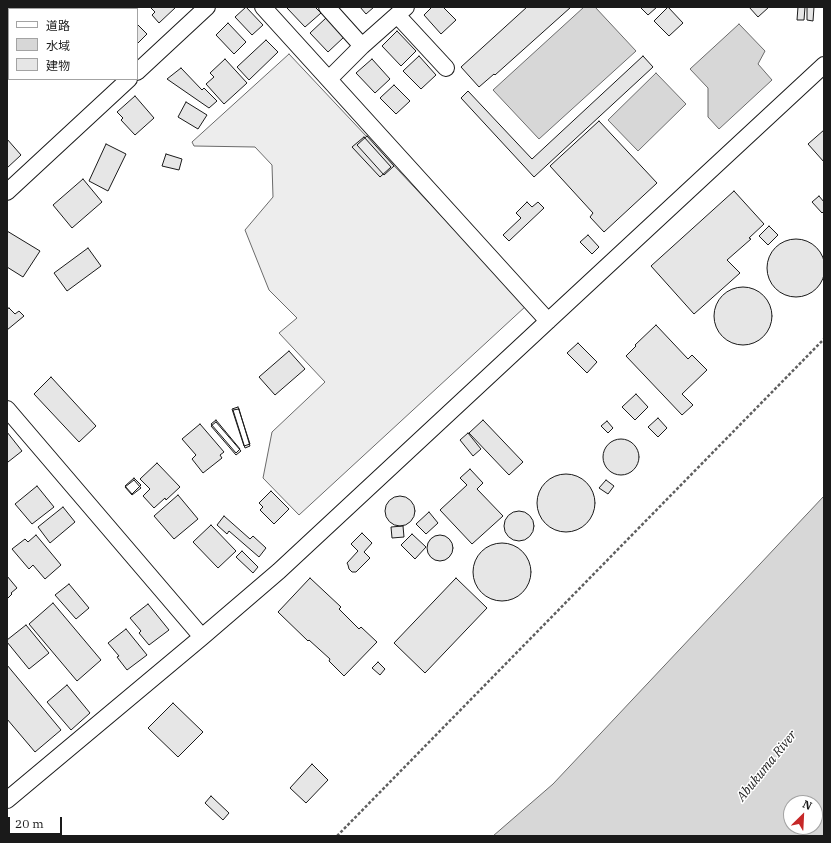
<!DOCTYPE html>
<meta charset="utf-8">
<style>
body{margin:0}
#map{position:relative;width:831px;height:843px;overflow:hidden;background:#fff;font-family:"IBM Plex Serif","Noto Sans JP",serif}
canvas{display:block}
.frame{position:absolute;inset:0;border:8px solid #1a1a1a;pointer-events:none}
.legend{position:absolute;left:8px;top:8px;width:130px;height:72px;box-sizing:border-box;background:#fff;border:1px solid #a3a3a3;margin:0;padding:5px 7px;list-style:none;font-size:12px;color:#1a1a1a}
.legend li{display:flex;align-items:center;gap:8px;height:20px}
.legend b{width:20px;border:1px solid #a3a3a3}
.north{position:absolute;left:783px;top:795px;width:40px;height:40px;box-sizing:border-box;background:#fff;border:1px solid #a3a3a3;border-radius:50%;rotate:24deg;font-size:11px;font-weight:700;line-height:16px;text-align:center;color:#1a1a1a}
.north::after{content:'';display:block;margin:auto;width:14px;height:18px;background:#c62828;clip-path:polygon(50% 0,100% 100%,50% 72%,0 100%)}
.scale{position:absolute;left:8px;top:817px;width:54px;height:18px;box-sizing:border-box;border:2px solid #1a1a1a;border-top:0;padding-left:5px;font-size:12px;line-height:14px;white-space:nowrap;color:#1a1a1a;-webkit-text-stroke:3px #fff;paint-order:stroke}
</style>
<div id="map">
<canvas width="831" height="843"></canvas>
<div class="frame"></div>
<ul class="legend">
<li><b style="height:5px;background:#fff"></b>道路</li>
<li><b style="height:11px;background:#d7d7d7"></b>水域</li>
<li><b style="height:11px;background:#e6e6e6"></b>建物</li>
</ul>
<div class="north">N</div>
<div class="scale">20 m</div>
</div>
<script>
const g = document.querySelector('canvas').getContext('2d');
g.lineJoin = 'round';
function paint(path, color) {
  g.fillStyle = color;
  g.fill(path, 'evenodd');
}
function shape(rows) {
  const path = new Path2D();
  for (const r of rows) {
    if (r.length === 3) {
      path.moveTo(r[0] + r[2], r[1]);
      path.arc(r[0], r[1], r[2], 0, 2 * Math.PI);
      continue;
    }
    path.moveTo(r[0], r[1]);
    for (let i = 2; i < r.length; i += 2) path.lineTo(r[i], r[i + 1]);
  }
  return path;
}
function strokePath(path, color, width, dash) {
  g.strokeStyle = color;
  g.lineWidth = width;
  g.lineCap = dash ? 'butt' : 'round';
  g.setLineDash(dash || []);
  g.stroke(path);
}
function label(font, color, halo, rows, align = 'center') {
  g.font = font + ' "IBM Plex Serif",serif';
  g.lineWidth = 3;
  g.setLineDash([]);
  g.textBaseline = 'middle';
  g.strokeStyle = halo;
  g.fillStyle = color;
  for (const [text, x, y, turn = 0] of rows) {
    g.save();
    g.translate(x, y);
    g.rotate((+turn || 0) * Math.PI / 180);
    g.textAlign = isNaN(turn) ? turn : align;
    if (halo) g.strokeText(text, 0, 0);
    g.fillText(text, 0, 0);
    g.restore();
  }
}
const built = shape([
 [289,54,526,306,299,515,263,478,272,432,325,382,279,333,297,318,269,290,245,230,273,197,272,165,255,147,194,146,192,142,289,54]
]);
paint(built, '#ededed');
strokePath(built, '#6a6a6a', 1);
const water = shape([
 [584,7,595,7,636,51,539,139,493,90,584,7],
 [739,24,765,51,758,64,772,80,719,129,708,117,708,88,690,69,739,24],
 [656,73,686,104,638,151,608,120,656,73],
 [824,496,824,836,493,836,553,784,824,496],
 [791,803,815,803,815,827,791,827,791,803]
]);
paint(water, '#d7d7d7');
strokePath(water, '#6a6a6a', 1);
const building = shape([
 [66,7,79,7,81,9,68,9,66,7],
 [91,7,122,7,123,9,93,9,91,7],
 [150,7,176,7,159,23,152,15,155,12,150,7],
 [246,7,263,25,252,35,235,17,246,7],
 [289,7,315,7,321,13,305,27,287,8,289,7],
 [360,7,374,7,366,14,360,7],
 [432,7,443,7,456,20,441,34,424,15,432,7],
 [527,7,571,7,495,75,494,74,479,87,461,67,527,7],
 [640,7,657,7,648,15,640,7],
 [668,7,683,23,669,36,654,21,668,7],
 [749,7,769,7,758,17,749,7],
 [798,7,805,7,804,20,797,20,798,7],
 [807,7,814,7,813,21,807,20,807,7],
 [326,18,344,37,328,52,310,33,326,18],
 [228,23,246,42,234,54,216,35,228,23],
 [137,24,147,34,137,44,137,24],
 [397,31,416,51,401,66,382,46,397,31],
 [266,40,278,52,249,80,237,67,266,40],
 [419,56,436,75,421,89,403,71,419,56],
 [643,56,653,67,534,177,461,98,468,91,532,159,643,56],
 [225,59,247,83,224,104,206,84,214,77,210,73,225,59],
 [372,59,390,79,375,93,356,73,372,59],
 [181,68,202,90,204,88,217,101,209,108,167,79,181,68],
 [394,85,410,101,396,114,380,98,394,85],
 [135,96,154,118,135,135,121,120,123,118,117,112,135,96],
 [186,102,207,115,198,129,178,117,186,102],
 [599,121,657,183,604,232,590,217,593,213,550,166,599,121],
 [824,130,824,162,808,144,824,130],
 [367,136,394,166,384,175,357,145,367,136],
 [364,137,391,167,380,177,352,147,364,137],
 [7,139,21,155,7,168,7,139],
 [106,144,126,154,108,191,89,181,106,144],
 [166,154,182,159,179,170,162,166,166,154],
 [83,179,102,202,72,228,53,205,83,179],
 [734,191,764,224,749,238,751,239,727,260,740,273,694,314,651,266,734,191],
 [819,196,824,202,824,211,822,213,812,202,819,196],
 [527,202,532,207,538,202,544,208,509,241,503,235,521,218,516,213,527,202],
 [769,226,778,235,768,245,759,236,769,226],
 [7,231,40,251,23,277,7,267,7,231],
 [588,235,599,247,592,254,580,242,588,235],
 [796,268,29],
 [88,248,101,266,67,291,54,273,88,248],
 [743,316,29],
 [9,308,15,314,19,311,24,316,7,330,7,309,9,308],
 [656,325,688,359,692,355,707,370,682,394,693,405,682,415,626,356,636,346,635,345,656,325],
 [578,343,597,362,587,373,567,353,578,343],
 [289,351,305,369,275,395,259,377,289,351],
 [51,377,96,426,79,442,34,394,51,377],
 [636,394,648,407,635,420,622,407,636,394],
 [238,407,250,444,244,446,232,409,238,407],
 [239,409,250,446,245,448,233,410,239,409],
 [658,418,667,428,658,437,648,427,658,418],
 [216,420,240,449,236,453,211,424,216,420],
 [483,420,523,462,509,475,469,433,483,420],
 [607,421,613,428,608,433,601,426,607,421],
 [216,422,241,451,236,455,211,426,216,422],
 [200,424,224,452,220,455,222,458,203,473,192,459,196,455,182,439,200,424],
 [7,432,22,451,8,462,7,461,7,432],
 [468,433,481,449,473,456,460,440,468,433],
 [621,457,18],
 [157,463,180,487,166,500,165,498,154,508,143,496,150,489,140,479,157,463],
 [470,469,483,483,477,489,503,516,472,544,440,510,467,485,460,478,470,469],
 [566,503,29],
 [134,478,141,485,132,494,125,486,134,478],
 [134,480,141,488,132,495,125,487,134,480],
 [606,480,614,486,608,494,599,488,606,480],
 [37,486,54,507,32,524,15,504,37,486],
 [271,491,289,509,274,524,260,510,263,507,259,503,271,491],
 [178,495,198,519,174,539,154,516,178,495],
 [400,511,15],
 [63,507,75,522,50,543,38,527,63,507],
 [519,526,15],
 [429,512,438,523,426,534,416,524,429,512],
 [224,516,250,539,253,536,266,548,259,557,229,531,227,534,217,525,224,516],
 [211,525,236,551,218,568,193,542,211,525],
 [403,526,404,537,392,538,391,527,403,526],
 [362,533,372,543,364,552,370,558,356,572,352,572,349,569,348,565,347,563,358,551,351,544,362,533],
 [412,534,426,547,415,559,401,545,412,534],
 [440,548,13],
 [36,535,61,565,45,579,33,565,29,569,12,549,25,539,28,542,36,535],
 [502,572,29],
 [242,551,258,567,253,573,236,557,242,551],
 [7,576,17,588,11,593,12,594,7,599,7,576],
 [310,578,341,607,339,609,359,629,361,627,377,642,344,676,329,661,330,659,309,640,308,641,278,612,310,578],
 [456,578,487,608,425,673,394,643,456,578],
 [69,584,89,608,76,619,55,595,69,584],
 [53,603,101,660,77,681,29,624,53,603],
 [148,604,169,630,149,645,139,633,141,631,130,618,148,604],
 [26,625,49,653,29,669,7,642,7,640,26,625],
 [126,629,147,655,127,670,117,657,119,656,108,643,126,629],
 [378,662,385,669,380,675,372,668,378,662],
 [7,665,61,730,35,752,7,719,7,665],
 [67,685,90,713,71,730,47,702,67,685],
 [173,703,203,732,178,757,148,728,173,703],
 [312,764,328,780,306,803,290,788,312,764],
 [211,796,229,813,223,820,205,803,211,796]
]);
paint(building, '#e6e6e6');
strokePath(building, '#1a1a1a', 1);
const service = shape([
 [50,7,52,9]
]);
const minor = shape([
 [263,7,548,321],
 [327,7,362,46],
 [397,15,446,68],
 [137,72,207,7],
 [329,79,362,46,406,7],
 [7,192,129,79],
 [7,409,202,637],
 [7,800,202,637,279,571,548,321,824,65]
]);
strokePath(service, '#1a1a1a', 10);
strokePath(minor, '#1a1a1a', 18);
strokePath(shape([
 [337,836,824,339]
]), '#5f5f5f', 2.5, [3, 2]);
strokePath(service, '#fff', 8);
strokePath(minor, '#fff', 16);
label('italic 13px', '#1a1a1a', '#fff', [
 ["Abukuma River",767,766,-51]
]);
</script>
